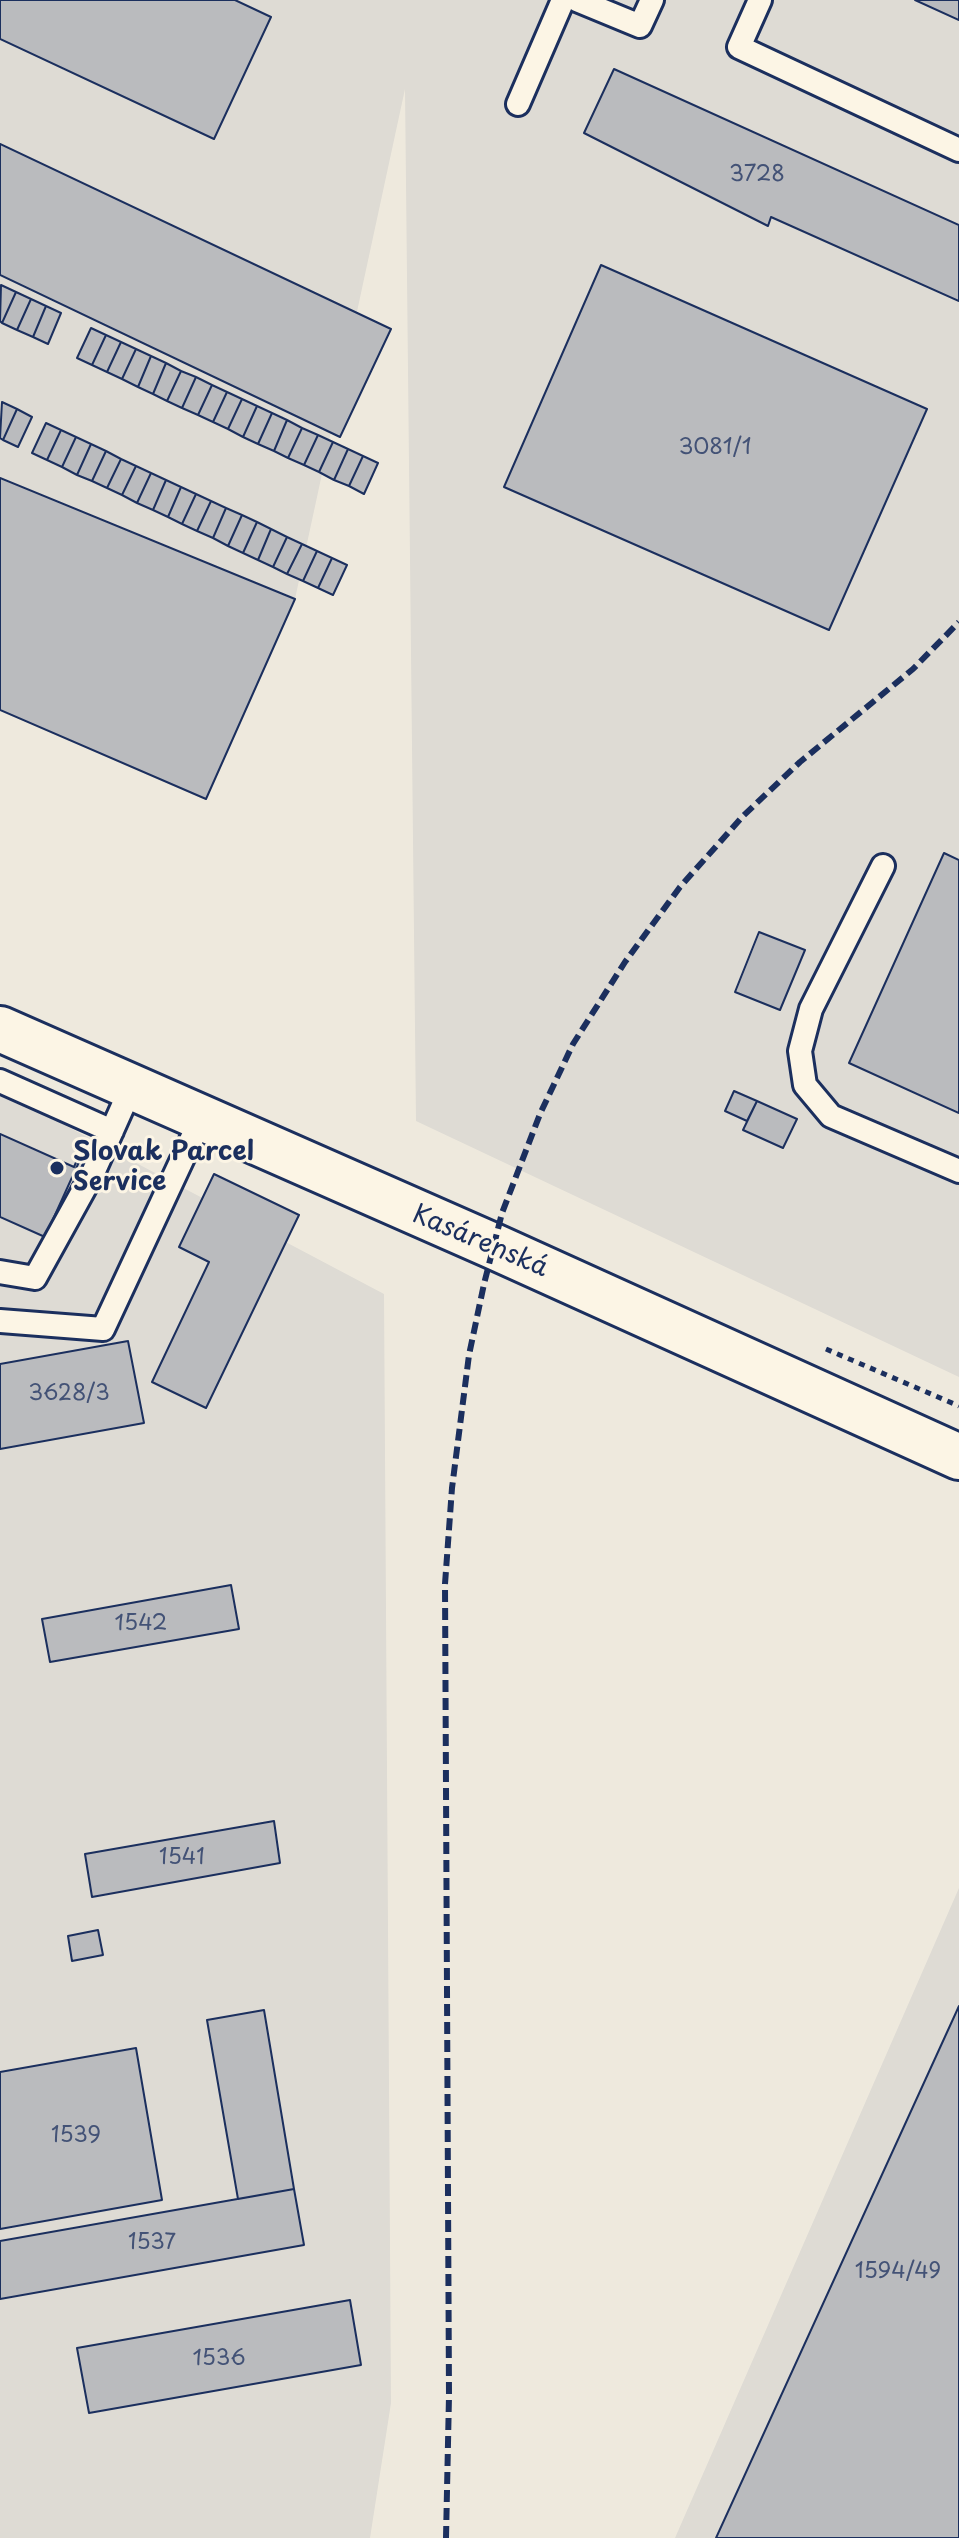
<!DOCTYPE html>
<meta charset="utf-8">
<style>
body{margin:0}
canvas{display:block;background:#eee9dd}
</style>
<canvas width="959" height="2538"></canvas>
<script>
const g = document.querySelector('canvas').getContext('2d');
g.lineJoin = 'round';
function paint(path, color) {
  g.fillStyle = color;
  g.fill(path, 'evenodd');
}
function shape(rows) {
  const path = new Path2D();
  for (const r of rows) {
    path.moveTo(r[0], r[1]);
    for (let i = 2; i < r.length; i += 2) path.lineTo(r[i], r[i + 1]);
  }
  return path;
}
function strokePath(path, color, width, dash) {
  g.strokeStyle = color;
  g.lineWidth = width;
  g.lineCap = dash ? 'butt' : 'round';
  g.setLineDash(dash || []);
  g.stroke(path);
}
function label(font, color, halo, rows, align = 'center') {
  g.font = font + ' "Playpen Sans",sans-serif';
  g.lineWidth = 6;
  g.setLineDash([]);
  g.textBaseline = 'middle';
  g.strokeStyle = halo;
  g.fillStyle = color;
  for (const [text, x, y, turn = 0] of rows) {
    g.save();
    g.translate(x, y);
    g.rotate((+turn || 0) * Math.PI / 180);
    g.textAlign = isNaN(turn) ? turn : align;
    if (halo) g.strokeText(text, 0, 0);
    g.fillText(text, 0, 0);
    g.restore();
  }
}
paint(shape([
 [0,0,959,0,959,1377,416,1121,405,89,295,599,206,799,0,710],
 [0,1091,384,1294,391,2403,370,2538,0,2538],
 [959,1888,959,2538,675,2538]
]), '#dedbd4');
const building = shape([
 [0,0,235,0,271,17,214,139,0,39,0,0],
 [915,0,959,0,959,20,915,0],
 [614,69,959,225,959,301,771,217,768,226,584,133,614,69],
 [0,144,391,329,340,437,0,275,0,144],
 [601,265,927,409,829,630,504,487,601,265],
 [1,285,16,292,2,323,0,321,1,285],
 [16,292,31,299,17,330,2,323,16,292],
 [31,299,46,306,33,337,17,330,31,299],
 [46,306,61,313,48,344,33,337,46,306],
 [91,328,106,335,92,365,77,358,91,328],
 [106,335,121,342,107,372,92,365,106,335],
 [121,342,136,349,122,379,107,372,121,342],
 [136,349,151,356,138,387,122,379,136,349],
 [151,356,166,363,153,394,138,387,151,356],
 [166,363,181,371,167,401,153,394,166,363],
 [181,371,196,377,182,408,167,401,181,371],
 [196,377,212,385,198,415,182,408,196,377],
 [212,385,227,392,213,422,198,415,212,385],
 [227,392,242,399,228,429,213,422,227,392],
 [242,399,257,406,243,437,228,429,242,399],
 [2,402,17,409,3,440,0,438,2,402],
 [257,406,272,413,258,444,243,437,257,406],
 [17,409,32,417,18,447,3,440,17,409],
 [272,413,287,420,274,451,258,444,272,413],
 [287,420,302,428,288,458,274,451,287,420],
 [46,423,61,430,47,460,32,453,46,423],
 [302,428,318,435,304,465,288,458,302,428],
 [61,430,76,437,62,467,47,460,61,430],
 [318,435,333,442,319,472,304,465,318,435],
 [76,437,91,444,77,475,62,467,76,437],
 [333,442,348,449,334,480,319,472,333,442],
 [91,444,106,451,92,481,77,475,91,444],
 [348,449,363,456,349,486,334,480,348,449],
 [106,451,121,459,107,488,92,481,106,451],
 [363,456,378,463,364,494,349,486,363,456],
 [121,459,136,466,122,495,107,488,121,459],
 [136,466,151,473,137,503,122,495,136,466],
 [151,473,166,480,153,510,137,503,151,473],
 [0,478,295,599,206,799,0,710,0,478],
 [166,480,181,487,168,517,153,510,166,480],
 [181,487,196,494,182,524,168,517,181,487],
 [196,494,211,501,197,531,182,524,196,494],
 [211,501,226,508,213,538,197,531,211,501],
 [226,508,242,515,228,546,213,538,226,508],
 [242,515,257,522,243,553,228,546,242,515],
 [257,522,271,529,258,560,243,553,257,522],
 [271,529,287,537,273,567,258,560,271,529],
 [287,537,302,544,287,574,273,567,287,537],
 [302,544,317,551,303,581,287,574,302,544],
 [317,551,332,558,318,588,303,581,317,551],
 [332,558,347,565,333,595,318,588,332,558],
 [944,853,959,860,959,1113,849,1063,944,853],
 [759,932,805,950,780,1010,735,992,759,932],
 [734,1091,757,1101,747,1121,725,1111,734,1091],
 [757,1101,797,1119,783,1148,743,1130,757,1101],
 [0,1134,74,1167,77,1160,79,1162,45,1237,0,1217,0,1134],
 [214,1174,299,1215,206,1408,152,1382,209,1262,179,1247,214,1174],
 [128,1341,144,1423,0,1449,0,1364,128,1341],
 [231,1585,239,1629,50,1662,42,1619,231,1585],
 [274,1821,280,1863,92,1897,85,1854,274,1821],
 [98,1930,103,1955,72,1961,68,1936,98,1930],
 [959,2006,959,2538,716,2538,959,2006],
 [264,2010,294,2189,238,2199,207,2020,264,2010],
 [136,2048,162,2200,0,2229,0,2072,136,2048],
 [294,2189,304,2245,0,2299,0,2241,294,2189],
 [350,2300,361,2365,89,2413,77,2348,350,2300]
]);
paint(building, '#babbbe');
strokePath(building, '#1b2f5e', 2);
const lane = shape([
 [577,0,640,26,652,0],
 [760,0,739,47,959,150],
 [518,104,563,0],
 [883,866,811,1009,800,1051,805,1085,831,1116,959,1171],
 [0,1081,112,1131],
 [0,1272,35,1278,93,1173,131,1088],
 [0,1321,103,1329,201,1119]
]);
const street = shape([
 [0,1029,493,1246,959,1457]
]);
strokePath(lane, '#1b2f5e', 28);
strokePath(street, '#1b2f5e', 50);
strokePath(shape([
 [826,1349,959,1406]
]), '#1b2f5e', 5, [6, 6]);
strokePath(lane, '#fcf5e5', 22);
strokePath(street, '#fcf5e5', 44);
strokePath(shape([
 [446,2538,449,2396,445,1584,452,1488,469,1355,484,1284,502,1213,540,1114,573,1044,625,962,680,887,743,816,800,762,913,669,959,622]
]), '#1b2f5e', 6, [12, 6]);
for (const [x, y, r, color] of [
 [57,1168,8,"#1b2f5e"]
]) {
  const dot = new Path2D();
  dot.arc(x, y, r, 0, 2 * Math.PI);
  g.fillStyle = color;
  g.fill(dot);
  strokePath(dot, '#fcf5e5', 3);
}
label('22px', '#435276', null, [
 ["3728",757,175],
 ["3081/1",715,448],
 ["3628/3",69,1394],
 ["1542",141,1624],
 ["1541",182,1858],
 ["1539",76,2136],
 ["1537",152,2243],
 ["1594/49",898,2272],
 ["1536",219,2359]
]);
label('bold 26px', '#1b2f5e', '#fcf5e5', [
 ["Slovak Parcel",73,1153],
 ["Service",73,1183]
], 'left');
label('26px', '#1b2f5e', '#fcf5e5', [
 ["Kasárenská",480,1242,23]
]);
</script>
